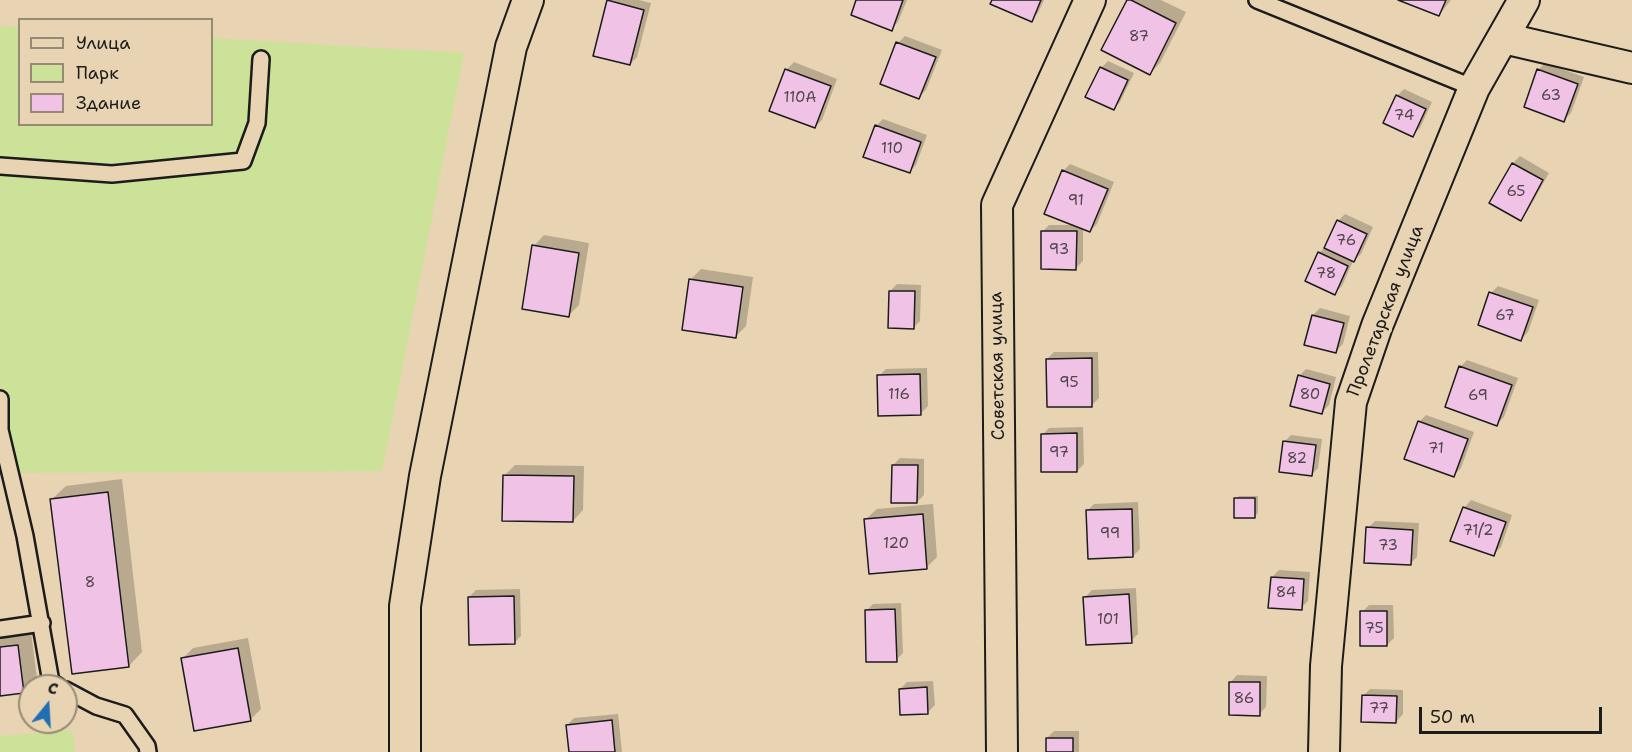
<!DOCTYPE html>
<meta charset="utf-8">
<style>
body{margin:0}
#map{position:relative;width:1632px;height:752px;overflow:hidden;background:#e8d4b2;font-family:"Shantell Sans",sans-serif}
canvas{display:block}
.legend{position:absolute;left:18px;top:18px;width:195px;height:108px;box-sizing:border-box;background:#e8d4b2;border:2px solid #968a76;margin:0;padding:8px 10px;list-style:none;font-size:18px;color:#1c1c1c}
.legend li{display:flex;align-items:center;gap:12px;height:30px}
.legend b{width:30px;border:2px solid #968a76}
.north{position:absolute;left:18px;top:674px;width:60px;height:60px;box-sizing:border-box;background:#e8d4b2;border:2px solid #968a76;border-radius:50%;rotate:18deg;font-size:16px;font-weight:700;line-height:24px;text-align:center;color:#1c1c1c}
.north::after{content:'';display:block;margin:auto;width:21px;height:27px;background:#1f6fb2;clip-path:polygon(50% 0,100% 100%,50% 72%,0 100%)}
.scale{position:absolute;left:1419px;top:707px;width:183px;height:27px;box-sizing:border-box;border:3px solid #1c1c1c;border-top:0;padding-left:8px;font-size:18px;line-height:21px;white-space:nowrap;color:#1c1c1c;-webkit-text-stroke:4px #e8d4b2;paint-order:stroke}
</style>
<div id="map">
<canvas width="1632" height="752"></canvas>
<ul class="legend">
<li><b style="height:8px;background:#e8d4b2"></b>Улица</li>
<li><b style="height:16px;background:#cbe298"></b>Парк</li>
<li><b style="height:16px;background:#f0c2e5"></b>Здание</li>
</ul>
<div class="north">С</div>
<div class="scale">50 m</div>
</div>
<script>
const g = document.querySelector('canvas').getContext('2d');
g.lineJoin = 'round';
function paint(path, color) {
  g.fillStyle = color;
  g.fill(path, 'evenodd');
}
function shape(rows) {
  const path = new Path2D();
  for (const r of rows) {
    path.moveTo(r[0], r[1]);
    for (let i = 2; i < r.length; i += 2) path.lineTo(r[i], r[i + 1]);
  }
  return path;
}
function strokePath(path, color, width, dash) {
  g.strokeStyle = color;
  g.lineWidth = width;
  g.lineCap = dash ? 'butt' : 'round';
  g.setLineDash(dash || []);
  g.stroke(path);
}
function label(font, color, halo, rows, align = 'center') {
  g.font = font + ' "Shantell Sans",sans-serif';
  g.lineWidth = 6;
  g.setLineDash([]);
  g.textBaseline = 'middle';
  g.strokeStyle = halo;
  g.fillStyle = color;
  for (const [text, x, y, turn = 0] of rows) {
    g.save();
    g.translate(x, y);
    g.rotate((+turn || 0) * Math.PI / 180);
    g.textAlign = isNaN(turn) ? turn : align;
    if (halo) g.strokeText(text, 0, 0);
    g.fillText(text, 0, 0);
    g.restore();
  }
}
paint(shape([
 [0,26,19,27,20,124,212,124,212,38,464,53,382,471,0,473],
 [72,730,75,752,0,752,0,736]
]), '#cbe298');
paint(shape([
 [610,0,639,0,651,3,637,57,630,64],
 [858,0,907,0,898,22,891,29],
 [994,0,1044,0,1038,13,1031,20],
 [1128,0,1161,0,1186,12,1160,63,1150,73],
 [1402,0,1451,0,1439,15],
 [905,36,942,50,926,90,919,97,898,43],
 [1108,61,1134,73,1120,102,1113,109,1101,68],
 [794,62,837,79,822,120,815,127,771,111,787,69],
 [1545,63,1584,77,1571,113,1564,120,1538,70],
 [1404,89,1432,102,1420,128,1413,135,1397,96],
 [883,119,927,135,916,165,909,172,876,126],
 [1520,156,1549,173,1527,212,1520,219,1491,202,1513,163],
 [1070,164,1114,182,1097,224,1090,231,1083,228,1083,261,1076,268,1042,232,1049,225,1076,225,1063,171],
 [1345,214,1373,227,1361,254,1353,261,1342,286,1335,293,1319,253,1326,246,1338,221],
 [544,235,589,243,579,305,568,316,534,246],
 [701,269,753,277,746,326,736,336,690,280],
 [897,284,921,285,920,321,913,328,890,291],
 [1498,286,1539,300,1528,332,1521,339,1480,324,1491,293],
 [1320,308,1350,316,1343,344,1336,351,1313,315],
 [1054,352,1098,352,1099,398,1092,405,1047,359],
 [1467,360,1518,378,1504,417,1497,424,1460,367],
 [927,368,928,406,921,413,879,376,886,369],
 [1306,369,1336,377,1329,405,1322,412,1299,376],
 [1426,415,1474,432,1461,468,1454,475,1419,422],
 [1083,427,1084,464,1077,471,1042,435,1049,428],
 [1291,435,1322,439,1318,468,1311,475,1284,442],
 [900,458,924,459,924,495,917,502,893,465],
 [515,465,584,466,583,510,573,521,504,476],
 [122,479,142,652,129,666,52,499,66,486],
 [1239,496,1258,496,1258,513,1255,516,1236,499],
 [1471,500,1512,515,1501,547,1494,554,1464,508],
 [1138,502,1140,549,1133,556,1087,511,1094,504],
 [933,504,937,557,926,568,866,519,877,509],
 [1375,521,1419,523,1417,557,1410,564,1368,528],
 [1279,570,1310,572,1308,601,1301,608,1272,577],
 [1136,588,1138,634,1131,641,1085,597,1092,590],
 [520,589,521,636,514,643,469,597,476,590],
 [901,603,903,653,896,660,866,611,873,604],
 [1369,605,1393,605,1394,638,1387,645,1362,612],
 [31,632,37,678,23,691,0,694,0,636],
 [248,638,261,709,250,720,183,658,193,648],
 [1237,675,1267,676,1266,707,1259,714,1230,683],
 [933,681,935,705,928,712,900,689,907,682],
 [1370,689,1403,690,1403,714,1396,722,1363,696],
 [618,714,622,752,570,752,567,725,574,718],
 [1054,731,1079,731,1079,752,1047,752,1047,738]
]), '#0003');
const building = shape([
 [607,0,644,10,630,65,593,56,607,0],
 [856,0,903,0,892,31,851,15,856,0],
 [992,0,1041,0,1032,22,990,4,992,0],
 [1127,0,1131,0,1176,23,1150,75,1101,50,1127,0],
 [1398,0,1446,0,1439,16,1398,0],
 [896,42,936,57,919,99,880,84,896,42],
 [1100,67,1128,80,1114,110,1085,97,1100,67],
 [785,69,831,86,815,128,769,111,785,69],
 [1537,69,1578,84,1564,122,1524,107,1537,69],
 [1396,95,1426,109,1413,137,1383,123,1396,95],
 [875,125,921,142,910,173,863,157,875,125],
 [1512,163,1543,180,1521,221,1489,203,1512,163],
 [1062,170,1108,189,1090,232,1044,214,1062,170],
 [1337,220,1367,234,1354,262,1324,248,1337,220],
 [1041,231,1077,231,1076,270,1041,269,1041,231],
 [532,245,579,253,569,317,522,309,532,245],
 [1318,252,1348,266,1335,295,1305,281,1318,252],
 [689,279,743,287,736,338,682,330,689,279],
 [889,291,915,291,914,329,888,328,889,291],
 [1489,292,1533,307,1521,341,1478,325,1489,292],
 [1312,315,1344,323,1336,353,1304,345,1312,315],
 [1092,358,1092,407,1047,407,1046,359,1092,358],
 [1459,366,1512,385,1497,426,1445,407,1459,366],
 [920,374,921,415,878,416,877,375,920,374],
 [1298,375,1330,384,1322,414,1290,406,1298,375],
 [1418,421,1468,439,1454,477,1404,459,1418,421],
 [1077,433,1077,472,1041,472,1041,434,1077,433],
 [1283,441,1316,445,1312,476,1279,472,1283,441],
 [892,465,918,465,917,503,891,503,892,465],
 [503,475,574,476,573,522,502,521,503,475],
 [108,492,129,667,72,674,50,499,108,492],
 [1234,498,1255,498,1255,518,1234,518,1234,498],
 [1463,507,1506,522,1494,556,1450,541,1463,507],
 [1132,509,1133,557,1088,559,1086,510,1132,509],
 [923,514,927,569,869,574,864,519,923,514],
 [1366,527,1413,530,1411,565,1364,563,1366,527],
 [1271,577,1304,579,1302,610,1268,608,1271,577],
 [1129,594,1132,643,1086,645,1083,597,1129,594],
 [514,596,515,644,469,645,468,597,514,596],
 [895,609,897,662,866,662,865,610,895,609],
 [1360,611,1387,611,1387,646,1360,646,1360,611],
 [18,645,24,693,0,696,0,647,18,645],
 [238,648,251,721,194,731,181,658,238,648],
 [1229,682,1260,682,1260,716,1229,715,1229,682],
 [927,687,928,714,900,715,899,689,927,687],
 [1362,695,1397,696,1396,723,1361,722,1362,695],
 [612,720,615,752,569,752,566,725,612,720],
 [1046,738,1073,738,1073,752,1046,752,1046,738]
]);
paint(building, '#f0c2e5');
strokePath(building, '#1c1c1c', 1.5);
const service = shape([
 [1257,0,1474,88],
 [0,166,112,174,243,161,257,123,261,59],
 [0,399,0,430,25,536,51,682,58,686],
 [0,629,42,623],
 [66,690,96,706,125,715,147,746,148,752]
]);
const minor = shape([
 [1503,38,1632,68],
 [405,752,405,606,425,476,511,47,528,0],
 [1002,752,997,205,1090,0],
 [1324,752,1326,666,1351,402,1377,326,1474,88,1524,0]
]);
strokePath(service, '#1c1c1c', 20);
strokePath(minor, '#1c1c1c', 34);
strokePath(service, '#e8d4b2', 15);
strokePath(minor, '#e8d4b2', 30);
label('15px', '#51464e', null, [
 ["87",1139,37],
 ["63",1551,96],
 ["110А",800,98],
 ["74",1404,116],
 ["110",892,149],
 ["65",1516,192],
 ["91",1076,201],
 ["76",1346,241],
 ["93",1059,250],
 ["78",1326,274],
 ["67",1505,316],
 ["95",1069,383],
 ["116",899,395],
 ["80",1310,395],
 ["69",1478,396],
 ["71",1436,449],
 ["97",1059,453],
 ["82",1297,459],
 ["71/2",1478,531],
 ["99",1110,534],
 ["120",896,544],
 ["73",1388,546],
 ["8",90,583],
 ["84",1286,593],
 ["101",1108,620],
 ["75",1374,629],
 ["86",1244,699],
 ["77",1379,709]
]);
label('18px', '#1c1c1c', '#e8d4b2', [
 ["Пролетарская улица",1386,311,-69],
 ["Советская улица",998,366,-91]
]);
</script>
